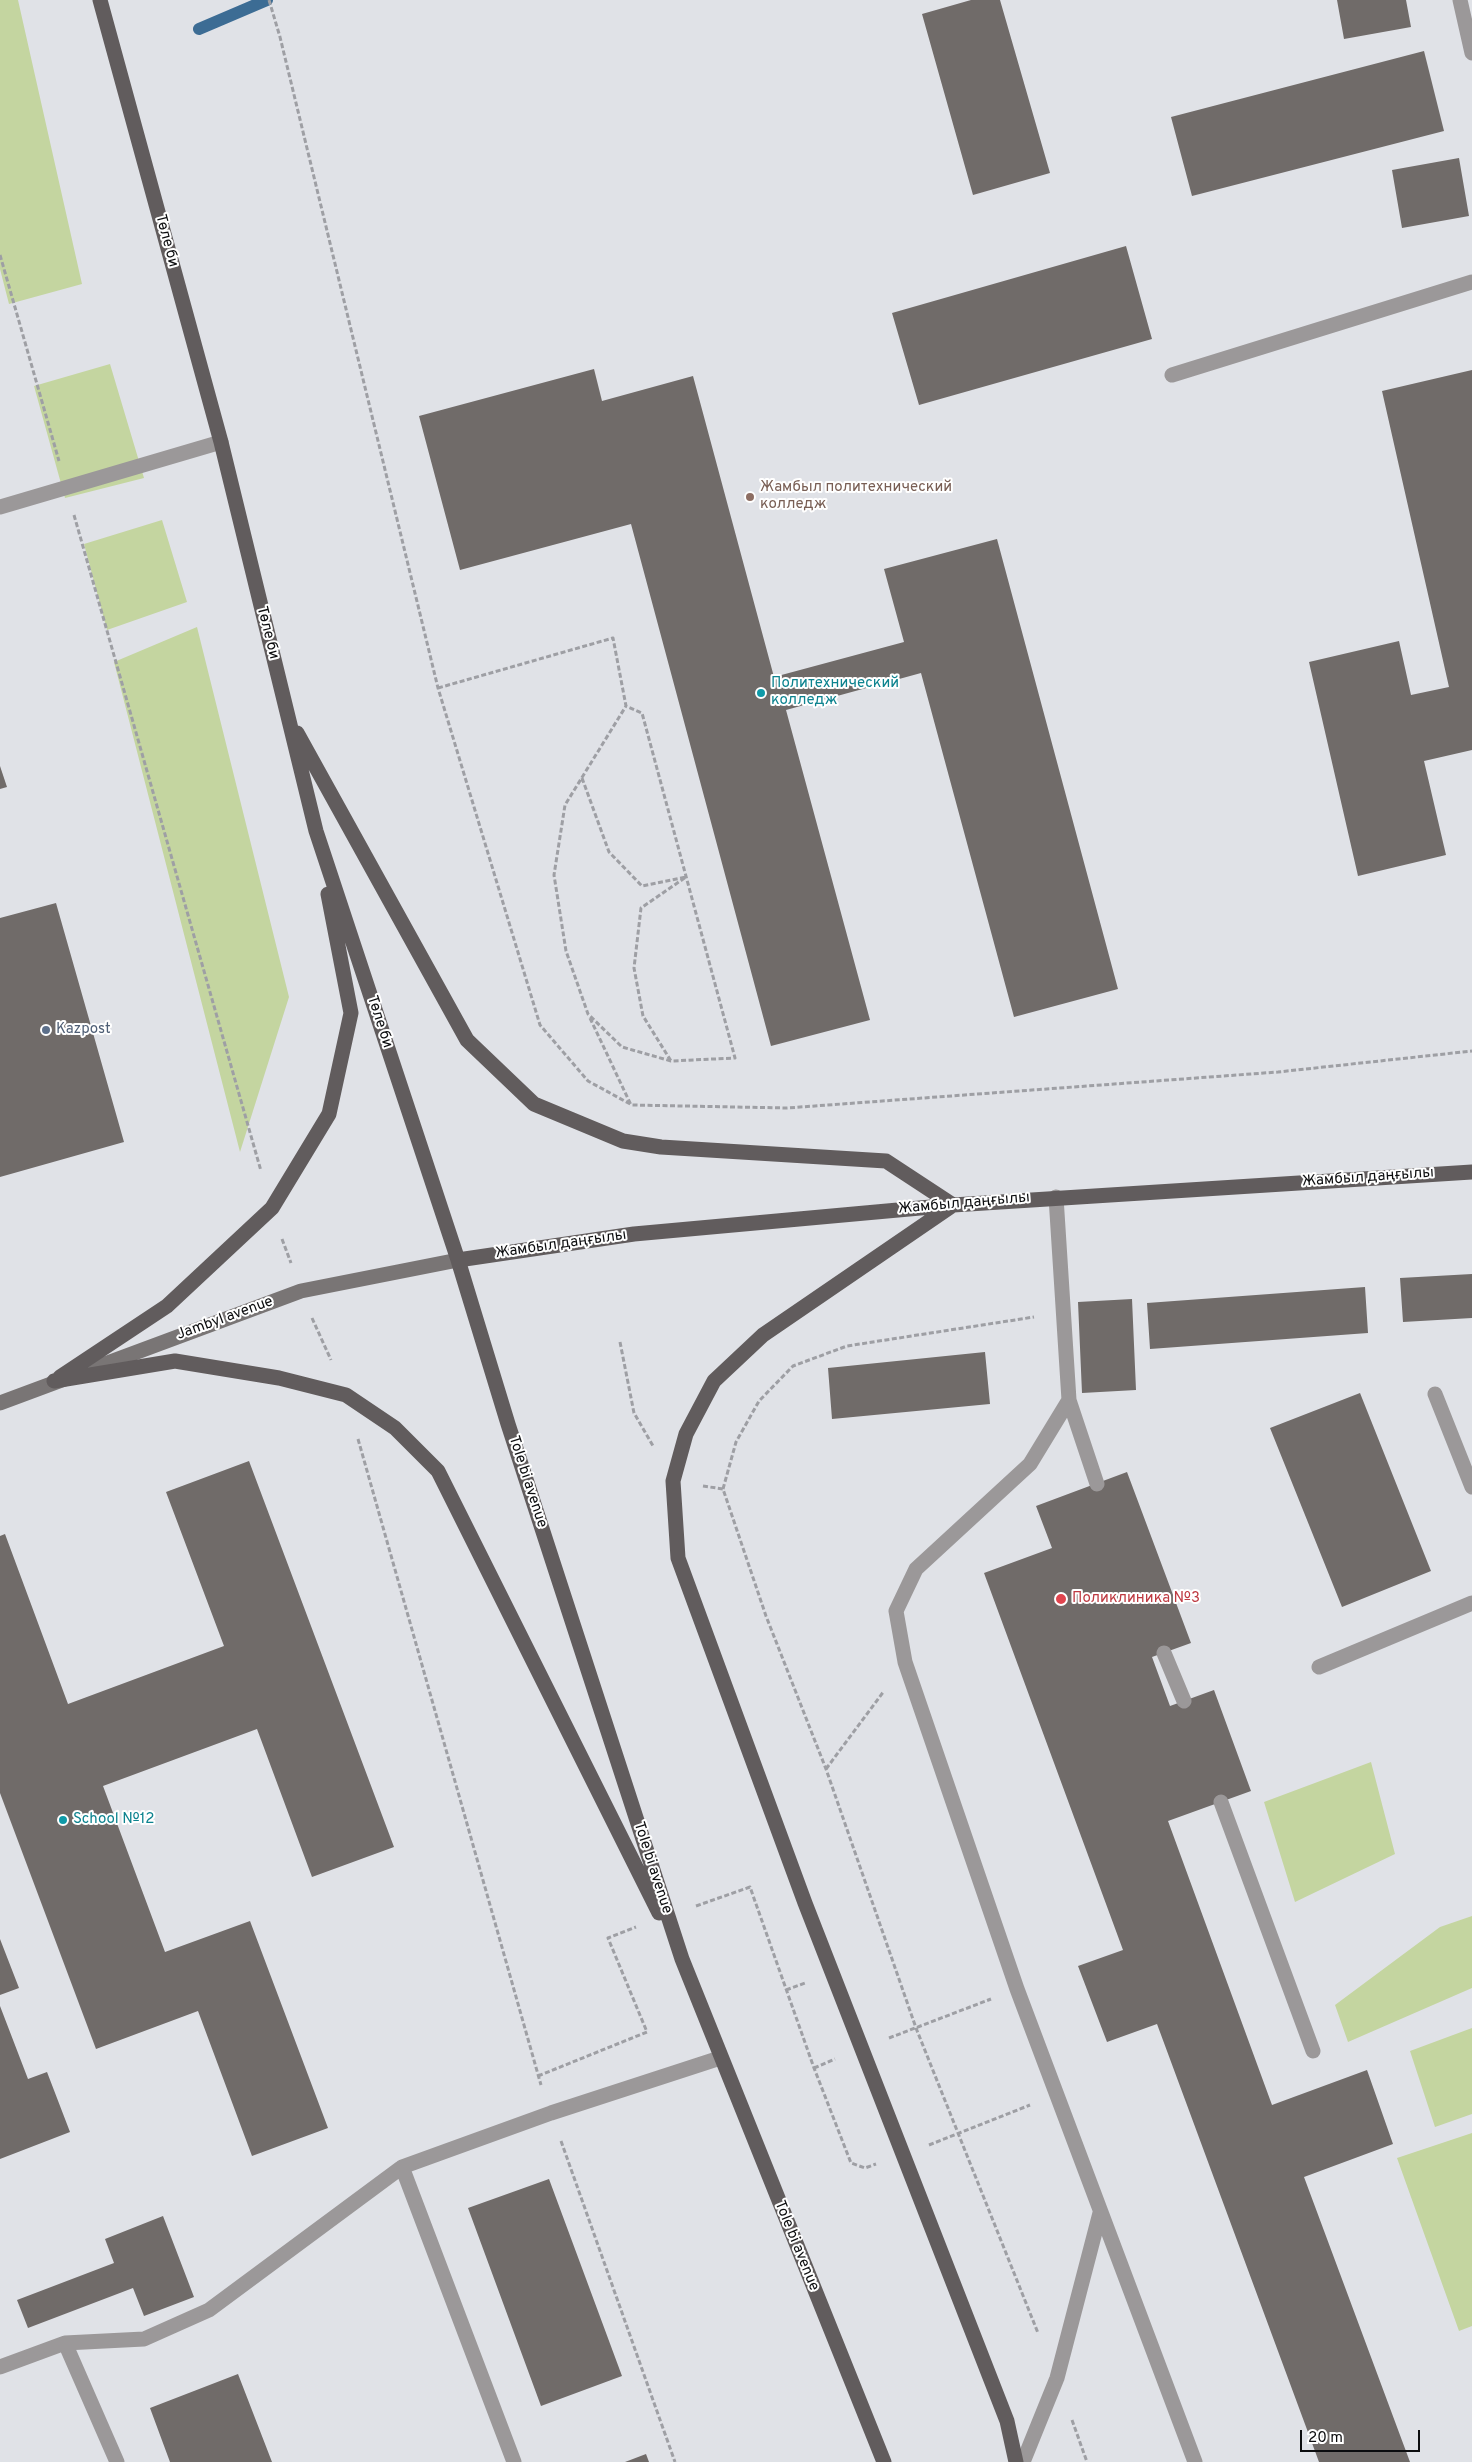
<!DOCTYPE html>
<meta charset="utf-8">
<style>
body{margin:0}
#map{position:relative;width:1472px;height:2462px;overflow:hidden;background:#e0e2e7;font-family:Overpass,sans-serif}
canvas{display:block}
.scale{position:absolute;left:1300px;top:2430px;width:120px;height:22px;box-sizing:border-box;border:2px solid #0c0d0f;border-top:0;padding-left:6px;font-size:15px;line-height:18px;white-space:nowrap;color:#0c0d0f;-webkit-text-stroke:4px #fff;paint-order:stroke}
</style>
<div id="map">
<canvas width="1472" height="2462"></canvas>
<div class="scale">20 m</div>
</div>
<script>
const g = document.querySelector('canvas').getContext('2d');
g.lineJoin = 'round';
function paint(path, color) {
  g.fillStyle = color;
  g.fill(path, 'evenodd');
}
function shape(rows) {
  const path = new Path2D();
  for (const r of rows) {
    path.moveTo(r[0], r[1]);
    for (let i = 2; i < r.length; i += 2) path.lineTo(r[i], r[i + 1]);
  }
  return path;
}
function strokePath(path, color, width, dash) {
  g.strokeStyle = color;
  g.lineWidth = width;
  g.lineCap = dash ? 'butt' : 'round';
  g.setLineDash(dash || []);
  g.stroke(path);
}
function label(font, color, halo, rows, align = 'center') {
  g.font = font + ' Overpass,sans-serif';
  g.lineWidth = 4;
  g.setLineDash([]);
  g.textBaseline = 'middle';
  g.strokeStyle = halo;
  g.fillStyle = color;
  for (const [text, x, y, turn = 0] of rows) {
    g.save();
    g.translate(x, y);
    g.rotate((+turn || 0) * Math.PI / 180);
    g.textAlign = isNaN(turn) ? turn : align;
    if (halo) g.strokeText(text, 0, 0);
    g.fillText(text, 0, 0);
    g.restore();
  }
}
paint(shape([
 [0,0,18,0,82,284,9,304,0,269],
 [110,364,144,478,65,498,34,386],
 [162,520,187,602,107,630,84,544],
 [197,627,289,997,240,1152,114,662],
 [1371,1762,1395,1854,1295,1902,1264,1802],
 [1472,1916,1472,1988,1348,2042,1335,2005,1440,1927],
 [1472,2028,1472,2114,1435,2127,1410,2051],
 [1472,2133,1472,2326,1459,2331,1397,2158]
]), '#c4d5a0');
strokePath(shape([
 [199,29,267,0]
]), '#3c6c94', 12);
paint(shape([
 [971,0,1000,0,1050,173,973,195,922,14],
 [1337,0,1406,0,1411,27,1344,39],
 [1424,51,1444,131,1192,196,1171,117],
 [1459,158,1469,216,1402,228,1392,170],
 [1126,246,1152,339,919,405,892,313],
 [594,369,602,401,693,376,774,677,904,642,884,569,997,539,1118,989,1014,1017,921,673,786,710,870,1020,771,1046,631,524,460,570,419,416],
 [1472,370,1472,750,1424,761,1446,855,1358,876,1309,662,1399,641,1411,695,1449,687,1382,391],
 [0,766,7,787,0,789],
 [56,903,124,1142,0,1177,0,918],
 [1472,1274,1472,1318,1403,1322,1400,1278],
 [1365,1287,1368,1333,1150,1349,1147,1303],
 [1132,1299,1136,1390,1082,1393,1078,1302],
 [985,1352,990,1404,832,1419,828,1368],
 [1360,1393,1431,1571,1342,1607,1270,1428],
 [249,1461,394,1847,312,1877,257,1729,103,1786,165,1952,250,1921,328,2128,252,2156,198,2011,96,2049,0,1793,0,1536,5,1534,68,1704,224,1646,166,1492],
 [1127,1472,1191,1643,1152,1657,1170,1706,1214,1690,1251,1791,1168,1821,1272,2105,1367,2070,1393,2144,1304,2177,1410,2462,1319,2462,1157,2024,1107,2042,1078,1966,1123,1950,984,1573,1052,1548,1036,1506],
 [0,1939,19,1988,0,1995],
 [0,2006,28,2079,47,2072,70,2132,0,2159],
 [549,2179,622,2376,541,2406,468,2208],
 [163,2216,194,2297,144,2316,133,2288,28,2328,17,2300,114,2263,105,2239],
 [238,2374,272,2462,170,2462,150,2408],
 [646,2454,649,2462,625,2462]
]), '#706b69');
strokePath(shape([
 [269,0,280,37,438,688,540,1025,588,1081,632,1105,787,1108,1278,1072,1472,1051],
 [0,255,59,461],
 [74,515,261,1171],
 [438,688,613,638,626,706,642,713,735,1058,671,1061,622,1047,588,1014,566,951,554,875,565,805,626,706],
 [582,778,609,852,642,886,686,877,641,908,634,968,643,1016,671,1061],
 [590,1018,631,1105],
 [282,1239,291,1263],
 [312,1318,331,1360],
 [620,1342,634,1413,653,1446],
 [358,1439,541,2085],
 [703,1486,723,1489,766,1616,826,1769,916,2028,1038,2333],
 [723,1489,736,1442,759,1401,793,1366,847,1346,1034,1317],
 [826,1769,884,1691],
 [696,1906,750,1887,814,2068,851,2163,865,2168,876,2164],
 [786,1990,805,1983],
 [889,2038,991,1999],
 [814,2068,835,2059],
 [538,2076,647,2032,608,1938,636,1927],
 [561,2141,675,2462],
 [929,2145,1030,2105],
 [1072,2420,1087,2462]
]), '#9e9fa4', 3, [5, 2.5]);
strokePath(shape([
 [1172,375,1472,282],
 [0,507,221,442],
 [1056,1197,1069,1400,1030,1464,916,1569,896,1611,905,1662,1017,1989,1195,2462],
 [1435,1394,1472,1487],
 [1069,1400,1097,1484],
 [1164,1653,1184,1701],
 [1319,1667,1472,1603],
 [1221,1802,1313,2051],
 [402,2167,514,2462],
 [65,2343,117,2462],
 [0,2367,65,2343,144,2339,209,2310,402,2167,551,2113,720,2058],
 [1023,2462,1057,2378,1100,2213]
]), '#9b9899', 15);
strokePath(shape([
 [1460,0,1472,53]
]), '#9b9899', 15);
strokePath(shape([
 [0,1403,301,1291,458,1260]
]), '#797575', 15);
strokePath(shape([
 [100,0,221,442,316,831,458,1260,508,1424,682,1959,884,2462],
 [297,733,467,1040,534,1104,623,1141,661,1147,886,1161,953,1205],
 [953,1205,763,1335,714,1381,686,1434,673,1481,678,1558,805,1903,1007,2421,1016,2462],
 [458,1260,634,1234,953,1205,1472,1172],
 [60,1377,167,1306,272,1208,329,1114,351,1013,328,894],
 [54,1381,175,1361,279,1378,346,1395,395,1428,438,1471,659,1913]
]), '#615c5d', 15);
for (const [x, y, r, color] of [
 [750,497,5,"#8d6e63"],
 [761,693,5,"#0f9aa8"],
 [46,1030,5,"#5c6f8a"],
 [1061,1599,6,"#e0444e"],
 [63,1820,5,"#0f9aa8"]
]) {
  const dot = new Path2D();
  dot.arc(x, y, r, 0, 2 * Math.PI);
  g.fillStyle = color;
  g.fill(dot);
  strokePath(dot, '#fff', 2);
}
label('15px', '#0c0d0f', '#fff', [
 ["Төле би",166,241,75],
 ["Төле би",267,633,76],
 ["Төле би",379,1022,72],
 ["Жамбыл даңғылы",1368,1178,-4],
 ["Жамбыл даңғылы",964,1204,-5],
 ["Жамбыл даңғылы",561,1245,-8],
 ["Jambyl avenue",225,1319,-20],
 ["Tole bi avenue",527,1482,72],
 ["Tole bi avenue",652,1868,72],
 ["Tole bi avenue",796,2246,68]
]);
label('15px', '#785e54', '#fff', [
 ["Жамбыл политехнический",760,488],
 ["колледж",760,505]
], 'left');
label('15px', '#0d838f', '#fff', [
 ["Политехнический",771,684],
 ["колледж",771,701],
 ["School №12",73,1820]
], 'left');
label('15px', '#4e5e75', '#fff', [
 ["Kazpost",56,1030]
], 'left');
label('15px', '#be3a42', '#fff', [
 ["Поликлиника №3",1072,1599]
], 'left');
</script>
